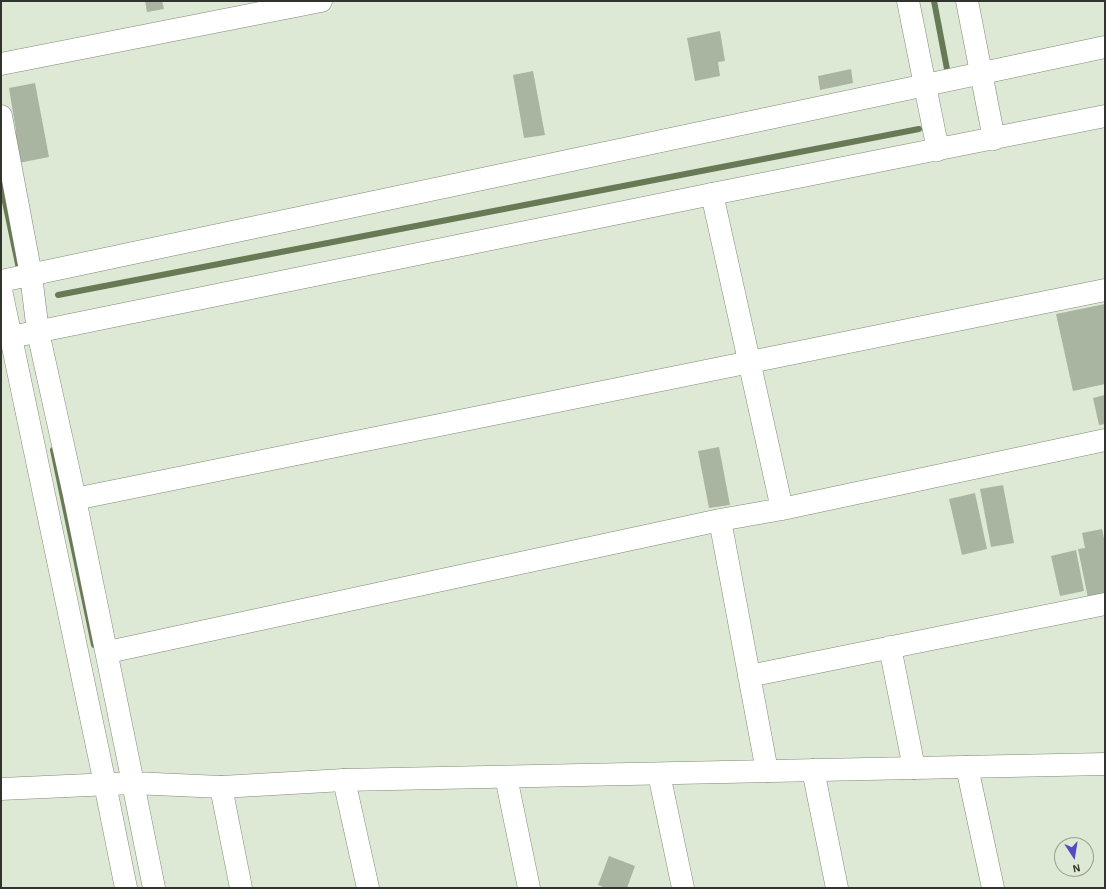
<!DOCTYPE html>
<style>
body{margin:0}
#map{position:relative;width:1106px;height:889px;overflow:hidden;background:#dde9d4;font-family:"Alegreya Sans",sans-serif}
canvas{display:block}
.frame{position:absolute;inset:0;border:2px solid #30342c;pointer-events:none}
.north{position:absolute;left:1054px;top:837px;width:40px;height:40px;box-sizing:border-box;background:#dde9d4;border:1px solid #98a191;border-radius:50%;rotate:168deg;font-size:11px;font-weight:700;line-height:16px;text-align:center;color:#30342c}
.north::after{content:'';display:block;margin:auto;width:14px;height:18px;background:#534bc2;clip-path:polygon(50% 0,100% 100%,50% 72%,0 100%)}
</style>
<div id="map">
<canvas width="1106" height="889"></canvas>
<div class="frame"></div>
<div class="north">N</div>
</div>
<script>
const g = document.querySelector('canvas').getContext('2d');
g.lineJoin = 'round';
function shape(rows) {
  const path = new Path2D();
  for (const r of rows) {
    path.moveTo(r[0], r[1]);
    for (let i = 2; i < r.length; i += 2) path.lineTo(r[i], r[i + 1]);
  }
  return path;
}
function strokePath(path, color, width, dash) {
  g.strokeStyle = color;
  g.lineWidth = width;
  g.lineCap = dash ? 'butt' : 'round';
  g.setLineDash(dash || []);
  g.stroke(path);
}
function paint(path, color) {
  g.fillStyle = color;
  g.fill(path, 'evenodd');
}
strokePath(shape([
 [934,1,947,69],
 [1,183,19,269],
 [58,295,919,129],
 [53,450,94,645]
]), '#677955', 6);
paint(shape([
 [145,1,162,1,164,9,147,12],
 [720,31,725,61,718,62,720,76,695,81,687,38],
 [851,69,853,83,820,90,818,76],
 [533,71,545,135,524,138,513,75],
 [35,83,49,157,13,164,7,133,16,131,9,88],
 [1105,304,1105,384,1073,391,1056,314],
 [1105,395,1105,424,1099,425,1093,398],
 [719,447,730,505,709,508,698,451],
 [1003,485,1014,543,991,547,980,489],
 [975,493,987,549,962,555,949,499],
 [1102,529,1105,543,1105,595,1088,598,1078,549,1085,548,1082,533],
 [1076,550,1084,591,1060,596,1051,556],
 [609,856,635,866,627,888,606,888,598,885]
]), '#aab5a1');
const minor = shape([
 [1,64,321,1],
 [712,194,782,509],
 [75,499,1105,290],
 [720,520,767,771],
 [890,647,914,768],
 [108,652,720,520,782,509,1105,440],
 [749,676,1105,604],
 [967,767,993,888],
 [813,770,837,888],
 [659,774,683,888],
 [506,777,529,888],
 [344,780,368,888],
 [133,783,154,888],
 [105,784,126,888],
 [221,787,241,888]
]);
const tertiary = shape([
 [908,1,938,150],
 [967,1,994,139],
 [1,116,31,275,38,332,75,499,133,783],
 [1,281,1105,47],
 [1,290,105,784],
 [1,337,11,337,712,194,1105,116],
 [1,789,133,783,221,787,344,780,1105,764]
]);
strokePath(minor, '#7e8976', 23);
strokePath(tertiary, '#7e8976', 23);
strokePath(minor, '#fff', 22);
strokePath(tertiary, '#fff', 22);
</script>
